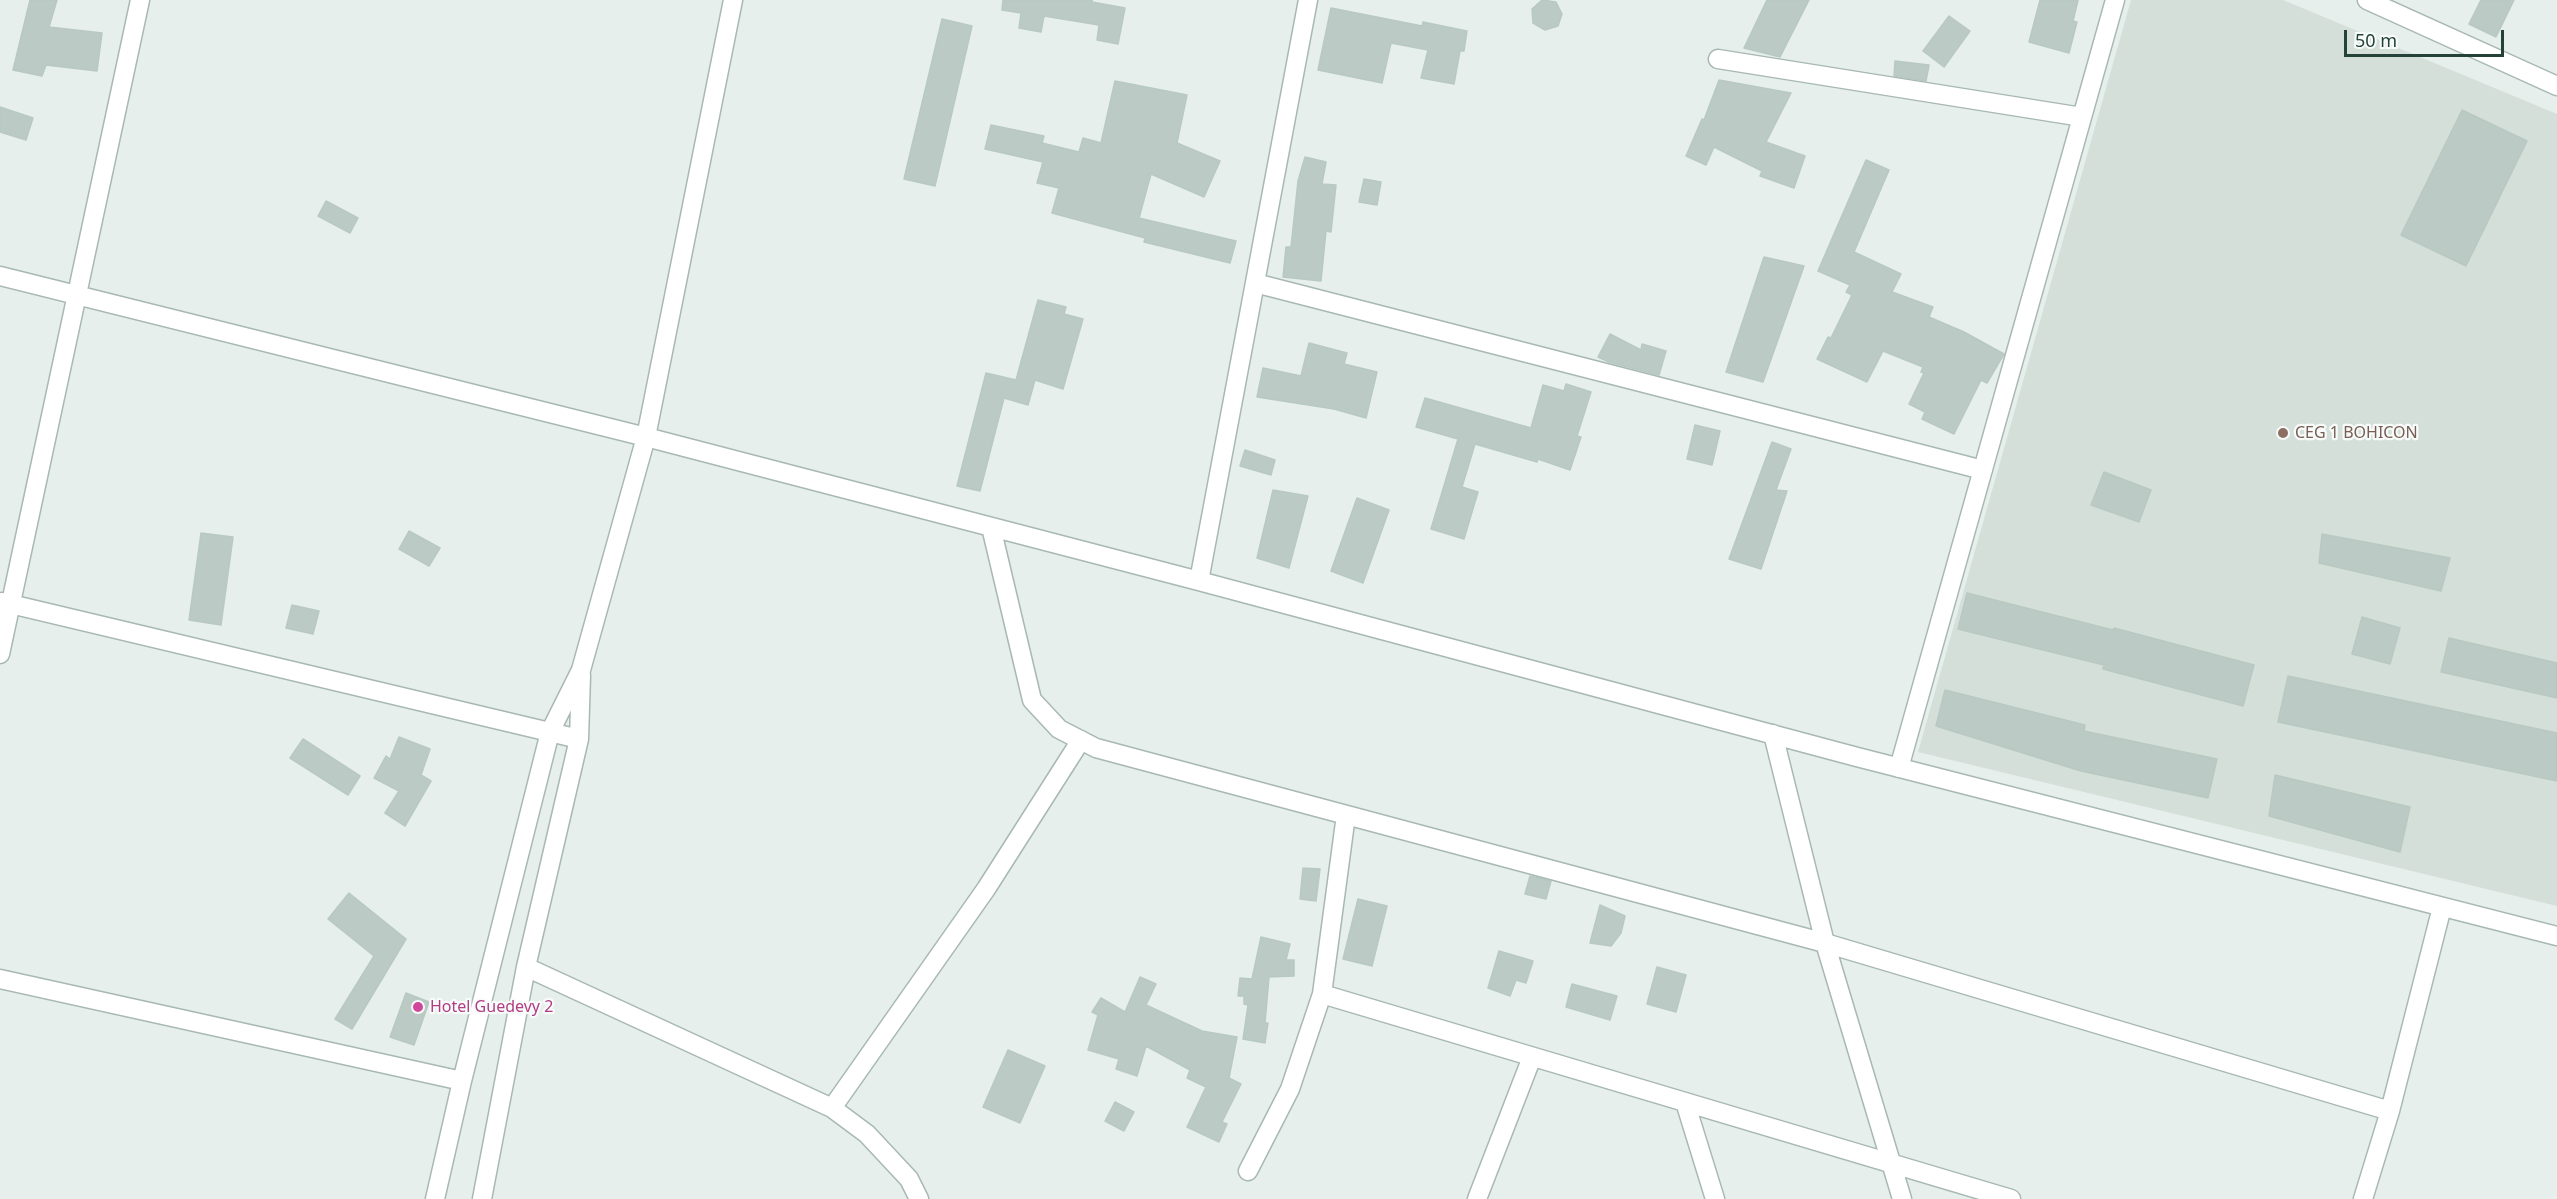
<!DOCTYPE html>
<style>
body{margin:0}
#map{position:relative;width:2557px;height:1199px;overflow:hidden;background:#e6efeb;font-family:"Noto Sans",sans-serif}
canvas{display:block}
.scale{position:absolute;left:2344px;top:30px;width:160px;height:27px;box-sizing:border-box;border:3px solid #24423a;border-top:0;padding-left:8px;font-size:18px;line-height:21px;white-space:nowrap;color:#24423a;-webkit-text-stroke:4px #f7fbf9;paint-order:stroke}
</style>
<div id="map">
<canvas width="2557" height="1199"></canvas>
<div class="scale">50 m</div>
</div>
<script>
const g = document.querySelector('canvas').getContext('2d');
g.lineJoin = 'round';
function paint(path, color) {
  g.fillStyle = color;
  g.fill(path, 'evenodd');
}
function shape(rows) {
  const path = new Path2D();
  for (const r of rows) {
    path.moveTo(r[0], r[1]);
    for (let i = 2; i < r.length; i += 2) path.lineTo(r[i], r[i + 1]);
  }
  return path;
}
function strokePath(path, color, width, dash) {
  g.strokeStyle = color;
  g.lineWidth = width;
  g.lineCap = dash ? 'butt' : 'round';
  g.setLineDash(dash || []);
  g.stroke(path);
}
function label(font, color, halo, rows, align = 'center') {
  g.font = font + ' "Noto Sans",sans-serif';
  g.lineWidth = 4.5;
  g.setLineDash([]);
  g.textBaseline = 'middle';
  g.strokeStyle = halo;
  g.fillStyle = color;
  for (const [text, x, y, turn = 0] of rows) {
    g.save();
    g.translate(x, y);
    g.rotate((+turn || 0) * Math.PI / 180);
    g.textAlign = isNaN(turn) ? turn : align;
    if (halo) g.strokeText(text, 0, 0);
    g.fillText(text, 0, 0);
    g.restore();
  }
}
paint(shape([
 [2131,0,2283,0,2557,114,2557,906,1918,752]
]), '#d4dfda');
const building = shape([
 [30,0,57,0,49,27,102,33,97,71,46,65,42,76,13,70,30,0],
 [1003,0,1092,0,1092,2,1125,8,1118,44,1097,40,1099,25,1044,16,1041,32,1019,28,1021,13,1002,10,1003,0],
 [1542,0,1556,2,1562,14,1558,26,1545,30,1533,23,1532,9,1542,0],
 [1767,0,1809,0,1780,57,1744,48,1767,0],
 [2040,0,2078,0,2073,21,2077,22,2069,53,2029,42,2040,0],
 [2481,0,2514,0,2496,37,2469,24,2481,0],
 [1331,8,1422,26,1423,22,1467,31,1464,51,1460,51,1454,84,1421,78,1428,50,1391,43,1382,83,1318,70,1331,8],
 [1949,16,1970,31,1944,67,1923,51,1949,16],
 [942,19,972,26,935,186,904,179,942,19],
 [1895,61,1929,65,1926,81,1894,76,1895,61],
 [1719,80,1791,93,1766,142,1805,156,1794,188,1760,176,1762,171,1714,147,1706,165,1686,156,1702,119,1704,120,1719,80],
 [1115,81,1187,95,1177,143,1220,161,1204,197,1151,174,1139,218,1236,241,1230,263,1144,242,1145,238,1052,213,1059,188,1037,183,1043,162,985,149,991,125,1044,136,1042,143,1079,152,1083,138,1101,143,1115,81],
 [0,107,33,118,26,140,0,132,0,107],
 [2462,110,2527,141,2466,266,2401,235,2462,110],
 [1305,157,1326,162,1322,184,1336,185,1331,232,1326,231,1321,281,1283,277,1286,247,1291,247,1298,181,1305,157],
 [1866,160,1889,170,1854,252,1901,274,1892,292,1933,307,1929,317,1964,332,2004,354,1987,383,1981,380,1954,434,1922,419,1925,412,1909,404,1924,373,1921,372,1923,367,1883,351,1867,382,1817,359,1828,337,1831,338,1852,295,1846,292,1850,285,1818,271,1866,160],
 [1364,179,1381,182,1377,205,1359,202,1364,179],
 [326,201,358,218,350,233,318,216,326,201],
 [1764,257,1804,266,1763,382,1726,372,1764,257],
 [1038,300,1066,307,1064,314,1083,319,1063,389,1035,380,1028,405,1004,398,980,491,957,486,986,373,1016,380,1038,300],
 [1610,334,1641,350,1642,344,1666,351,1659,375,1609,362,1598,357,1610,334],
 [1309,343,1347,353,1344,364,1377,372,1366,418,1334,409,1257,397,1263,368,1301,376,1309,343],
 [1566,384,1591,392,1577,436,1581,437,1570,470,1538,459,1537,462,1475,444,1462,487,1478,492,1464,539,1431,529,1458,439,1416,427,1425,398,1531,428,1543,385,1564,391,1566,384],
 [1695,425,1720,431,1712,465,1687,459,1695,425],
 [1772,442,1791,449,1776,490,1787,491,1761,569,1729,559,1772,442],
 [1245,450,1275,460,1271,475,1240,466,1245,450],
 [2104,472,2151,490,2139,522,2091,505,2104,472],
 [1273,490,1308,496,1289,568,1257,558,1273,490],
 [1357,498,1389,510,1363,583,1331,571,1357,498],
 [409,531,440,548,429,566,399,549,409,531],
 [201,533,233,537,221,625,189,620,201,533],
 [2322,534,2450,558,2441,591,2319,563,2322,534],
 [1967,593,2113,630,2114,628,2254,665,2243,706,2103,669,2104,665,1958,629,1967,593],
 [292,605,319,611,313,634,286,628,292,605],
 [2362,617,2400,628,2390,664,2352,654,2362,617],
 [2449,638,2557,663,2557,698,2441,672,2449,638],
 [2288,676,2557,733,2557,781,2278,722,2288,676],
 [1945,690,2085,725,2084,731,2217,759,2208,798,2081,771,1936,726,1945,690],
 [399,737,430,749,421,775,431,781,405,826,385,813,399,791,374,778,386,756,390,759,399,737],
 [303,739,360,776,348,795,290,758,303,739],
 [2275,775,2410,807,2400,852,2269,816,2275,775],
 [1303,868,1320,869,1316,901,1300,899,1303,868],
 [1530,876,1551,881,1546,899,1525,894,1530,876],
 [349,893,406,939,352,1029,335,1019,374,956,328,919,349,893],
 [1358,899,1387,906,1372,966,1343,959,1358,899],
 [1600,905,1625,916,1621,933,1611,946,1590,943,1600,905],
 [1261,937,1290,944,1286,960,1294,960,1294,976,1269,977,1265,1023,1268,1023,1265,1043,1243,1039,1248,1005,1244,1004,1244,996,1238,996,1240,978,1252,979,1261,937],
 [1499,951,1533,961,1526,983,1516,980,1510,996,1488,988,1499,951],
 [1657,967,1686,975,1676,1012,1647,1004,1657,967],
 [1140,977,1156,984,1146,1005,1202,1031,1237,1037,1229,1078,1241,1084,1222,1122,1227,1124,1219,1142,1187,1127,1206,1087,1187,1078,1190,1070,1146,1046,1137,1076,1116,1069,1119,1059,1088,1050,1098,1015,1092,1012,1101,998,1125,1012,1140,977],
 [1572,984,1617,996,1610,1020,1566,1007,1572,984],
 [406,993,429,1002,414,1045,390,1037,406,993],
 [1008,1050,1045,1066,1020,1123,983,1107,1008,1050],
 [1115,1102,1134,1112,1124,1131,1105,1121,1115,1102]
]);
paint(building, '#bbcac4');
strokePath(building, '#b8c9c2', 1.5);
const minor = shape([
 [2367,0,2557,86],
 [1718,59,2082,117],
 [0,276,646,437,1199,581,1857,757,2557,936],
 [1255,283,1983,470],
 [991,527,1032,700,1059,729,1096,748,1825,943,2390,1111],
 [1199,581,1308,0],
 [2,602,579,739],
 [0,654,140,0],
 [1773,734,1825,943,1902,1199],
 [1899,768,2115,0],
 [526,967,832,1108,867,1134,909,1179,919,1199],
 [0,979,462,1081],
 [1322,994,2011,1199],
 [1685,1102,1715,1199],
 [832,1108,986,889,1081,740],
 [1248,1171,1290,1089,1322,994,1346,815],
 [435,1199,462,1081,550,732,581,670,646,437,733,0],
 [482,1199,526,967,579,739,581,675],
 [1477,1199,1532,1057],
 [2363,1199,2390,1111,2442,907]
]);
strokePath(minor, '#a8b8b2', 21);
strokePath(minor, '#fff', 18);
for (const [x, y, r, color] of [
 [2283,433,6,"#8d6e63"],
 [418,1007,6,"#d1479c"]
]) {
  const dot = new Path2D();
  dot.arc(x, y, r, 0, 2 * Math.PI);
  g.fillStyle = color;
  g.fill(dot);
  strokePath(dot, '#f7fbf9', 2);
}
label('16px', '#785e54', '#f7fbf9', [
 ["CEG 1 BOHICON",2295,433]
], 'left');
label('16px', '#b23c85', '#f7fbf9', [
 ["Hotel Guedevy 2",430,1007]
], 'left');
</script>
